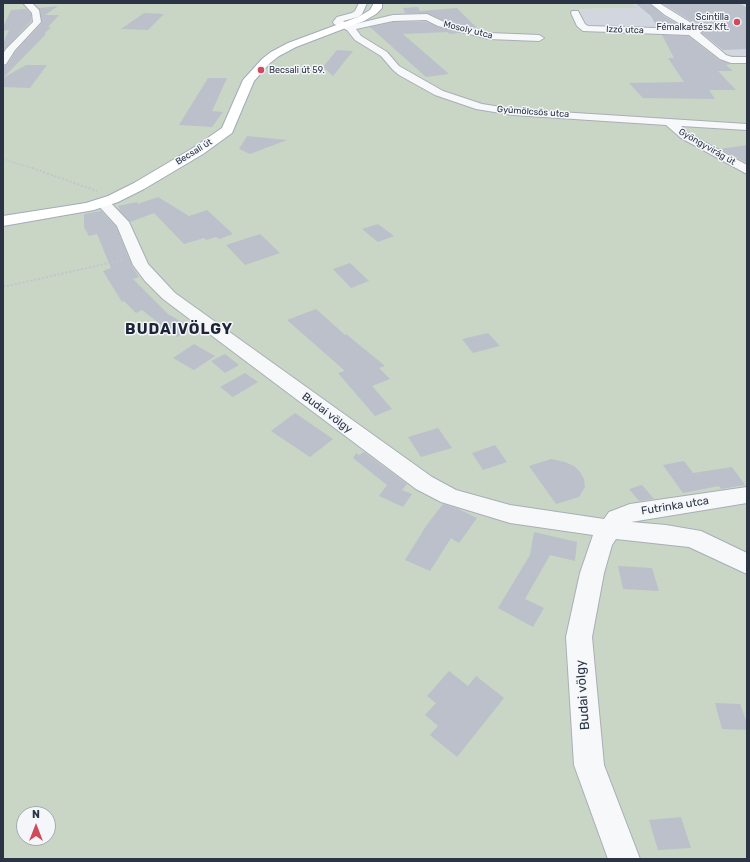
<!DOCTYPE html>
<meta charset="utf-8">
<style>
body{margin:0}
#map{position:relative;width:750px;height:862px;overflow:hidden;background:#e4e7ec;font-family:Rubik,sans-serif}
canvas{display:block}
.frame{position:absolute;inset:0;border:4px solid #2b3445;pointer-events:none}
.north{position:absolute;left:16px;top:806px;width:40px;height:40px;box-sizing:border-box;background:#f4f6f9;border:1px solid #a4a8b1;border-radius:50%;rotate:0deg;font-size:11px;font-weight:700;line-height:16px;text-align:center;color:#2b3445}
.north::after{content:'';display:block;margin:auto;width:14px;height:18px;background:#d1495b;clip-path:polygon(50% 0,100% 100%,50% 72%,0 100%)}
</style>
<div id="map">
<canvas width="750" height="862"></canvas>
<div class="frame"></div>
<div class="north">N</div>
</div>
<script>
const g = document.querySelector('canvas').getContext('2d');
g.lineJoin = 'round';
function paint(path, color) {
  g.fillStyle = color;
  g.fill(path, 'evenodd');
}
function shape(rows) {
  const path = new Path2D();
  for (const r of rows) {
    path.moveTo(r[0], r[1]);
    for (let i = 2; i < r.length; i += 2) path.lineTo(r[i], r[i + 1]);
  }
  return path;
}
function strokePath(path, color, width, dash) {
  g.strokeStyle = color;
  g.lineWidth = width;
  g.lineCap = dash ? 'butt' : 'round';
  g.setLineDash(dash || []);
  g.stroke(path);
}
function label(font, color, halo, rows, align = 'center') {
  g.font = font + ' Rubik,sans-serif';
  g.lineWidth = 3;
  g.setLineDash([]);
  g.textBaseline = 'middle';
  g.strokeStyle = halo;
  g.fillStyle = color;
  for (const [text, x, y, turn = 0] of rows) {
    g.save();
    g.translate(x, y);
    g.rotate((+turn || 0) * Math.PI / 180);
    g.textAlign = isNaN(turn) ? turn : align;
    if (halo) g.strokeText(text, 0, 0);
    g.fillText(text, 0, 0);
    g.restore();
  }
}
paint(shape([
 [632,3,747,3,747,56,728,54,710,46,587,27,579,9,637,8]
]), '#d2d6de');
paint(shape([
 [3,3,632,3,638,8,579,9,587,27,693,31,710,46,728,54,747,56,747,859,3,859],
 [24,814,48,814,48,838,24,838]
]), '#c9d6c5');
paint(shape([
 [635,3,649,3,664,16,683,27,657,27,651,16],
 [662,3,739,3,747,8,747,49,723,50,702,33,703,31,702,28],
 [58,6,45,15,59,15,48,27,51,27,44,34,46,34,3,78,3,66,7,65,16,51,42,23,39,8],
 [418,7,420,11,457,8,477,28,444,21,428,13,403,13,405,13,403,8],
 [26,9,31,14,31,21,3,51,3,43,9,30,3,31,3,27,11,10],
 [144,13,164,14,148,30,121,29],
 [393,22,426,22,438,27,460,33,449,34,448,32,403,34,449,74,426,77,370,27],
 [662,35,688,36,719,60,731,64,726,65,733,71,718,71,736,90,709,90,715,99,643,98,629,83,684,82,668,58,674,58],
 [337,50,353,51,333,76,323,67],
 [26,65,47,65,30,88,3,87,3,78],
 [208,78,227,78,212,111,223,112,212,127,179,125],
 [247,136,287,140,250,154,239,149],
 [747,145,747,163,720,149],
 [158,197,189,216,207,210,233,234,219,239,216,237,206,240,204,238,184,244,154,213,130,222,118,209,120,209,118,206,137,202,138,204],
 [101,211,116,227,132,266,139,277,133,279,168,314,193,328,177,337,142,310,136,313,124,301,122,302,103,271,111,268,97,234,89,236,84,227,84,214],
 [378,224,394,236,378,242,362,229],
 [260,234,280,253,245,265,226,245],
 [350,263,369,281,351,288,333,269],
 [316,309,345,335,346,334,385,366,379,368,390,379,372,386,392,409,375,416,338,373,345,371,287,320],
 [488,333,500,346,473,353,462,339],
 [194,344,215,356,194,370,173,358],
 [225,354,239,365,225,373,211,361],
 [245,373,258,382,233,397,220,387],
 [295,413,333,439,310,457,271,431],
 [438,428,452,448,421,457,408,437],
 [495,445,507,462,483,470,472,453],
 [364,452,407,484,402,490,412,494,403,507,379,496,387,485,353,458,356,453,359,455],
 [551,459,565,462,574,466,580,472,584,479,585,487,579,497,556,504,529,466],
 [684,461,693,473,732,467,745,485,721,489,719,486,683,493,663,465],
 [642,485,654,499,639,501,629,489],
 [443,504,456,508,477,518,459,543,451,538,430,571,405,560,426,526],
 [534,532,577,542,575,561,550,555,525,599,544,608,533,627,498,608,530,555],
 [618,566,652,568,659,591,623,589],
 [449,671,468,686,476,676,504,698,457,757,430,735,438,726,425,715,436,703,427,696],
 [715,703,740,704,747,723,747,730,722,729],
 [681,817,691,848,658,850,649,820]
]), '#bbc0ca');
const minor = shape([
 [23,3,32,3,39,10,41,22,15,50,6,64,3,65,3,54,6,49,33,22,32,13,23,3],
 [359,3,367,3,362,14,358,17,343,21,351,25,393,15,427,14,444,22,489,33,539,35,544,38,539,41,489,39,438,26,426,20,393,21,356,29,361,36,387,52,399,66,443,91,482,104,513,109,747,124,747,130,681,126,689,134,747,165,747,174,681,138,666,125,513,115,476,109,435,95,399,75,393,70,381,56,355,40,347,30,334,24,333,22,337,17,352,13,355,11,359,3],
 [650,3,659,3,701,29,702,31,700,33,726,55,732,57,747,57,747,63,731,63,720,59,689,35,583,31,577,26,571,13,572,11,578,11,585,24,588,26,689,29,665,15,650,3],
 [103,199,108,200,129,222,148,264,175,293,432,477,456,490,510,505,604,519,609,512,630,504,747,487,747,503,631,522,666,525,701,531,747,553,747,574,689,547,616,539,612,545,604,573,592,637,604,765,640,859,608,859,574,765,566,637,580,573,593,535,510,523,441,502,416,489,163,299,145,281,133,265,117,226,96,203,98,200,103,199]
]);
const major = shape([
 [374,3,382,3,382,8,376,14,364,21,296,47,279,56,270,63,254,81,232,133,203,154,144,189,118,202,94,210,3,226,3,216,86,203,108,196,134,183,193,148,222,128,243,80,262,59,271,52,288,43,358,17,370,10,374,3]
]);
strokePath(minor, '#a9aeb7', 2);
strokePath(major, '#a3abb8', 2);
strokePath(shape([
 [3,159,35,169]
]), '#c2c5cb', 1.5, [1.5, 1.5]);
strokePath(shape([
 [32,168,97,191],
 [3,287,122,260]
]), '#c2c5cb', 2, [2, 2]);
paint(minor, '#f7f8fa');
paint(major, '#fff');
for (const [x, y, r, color] of [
 [737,22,4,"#d1495b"],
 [261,70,4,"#d1495b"]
]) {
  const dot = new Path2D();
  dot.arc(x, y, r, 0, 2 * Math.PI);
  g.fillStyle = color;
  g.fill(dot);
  strokePath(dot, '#f4f6f9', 1.5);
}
label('9px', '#2b3445', '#f4f6f9', [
 ["Scintilla",729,17],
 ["Fémalkatrész Kft.",729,27],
 ["Becsali út 59.",269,70,"left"]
], 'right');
label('9px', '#2b3445', '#f4f6f9', [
 ["Mosoly utca",468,30,14],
 ["Izzó utca",625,30,2],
 ["Gyümölcsös utca",533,112,4],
 ["Gyöngyvirág út",707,147,30],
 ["Becsali út",194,152,-32]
]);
label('11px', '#2b3445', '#f4f6f9', [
 ["Budai völgy",327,413,37],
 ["Futrinka utca",675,506,-9]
]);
label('13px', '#2b3445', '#f4f6f9', [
 ["Budai völgy",583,695,-94]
]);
g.letterSpacing = '1px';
label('bold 15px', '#1d2536', '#f4f6f9', [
 ["BUDAIVÖLGY",179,330]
]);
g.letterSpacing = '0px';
</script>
